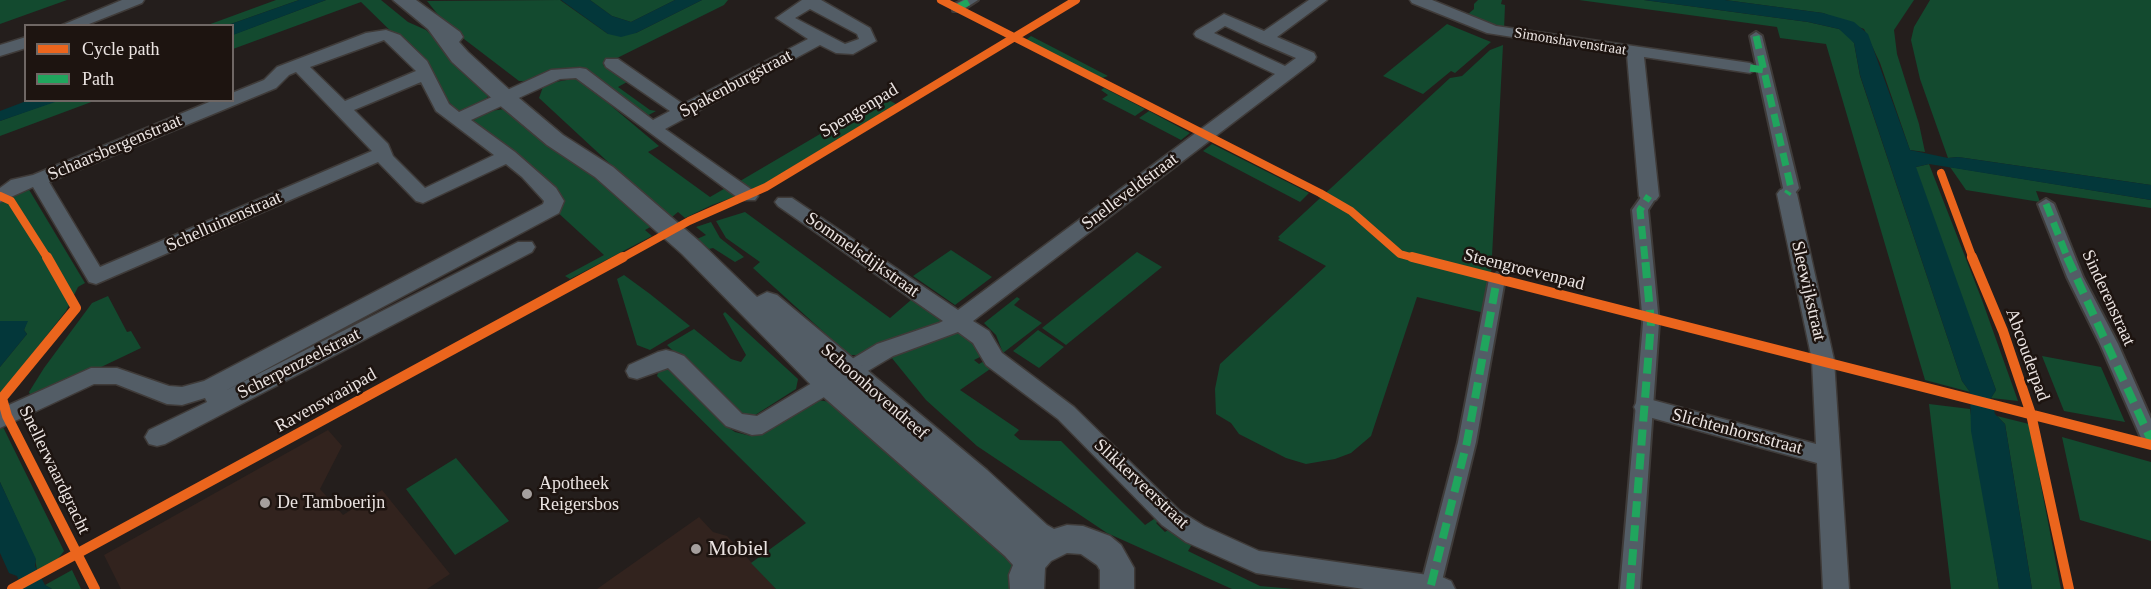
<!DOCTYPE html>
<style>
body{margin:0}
#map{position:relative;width:2151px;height:589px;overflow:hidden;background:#241e1c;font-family:"Times New Roman",serif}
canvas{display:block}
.legend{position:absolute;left:24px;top:24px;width:210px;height:78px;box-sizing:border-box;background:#1d1410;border:2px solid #6f6764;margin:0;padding:8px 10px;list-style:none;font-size:18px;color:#ebe4e2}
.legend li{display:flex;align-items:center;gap:12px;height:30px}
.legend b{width:30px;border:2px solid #6f6764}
</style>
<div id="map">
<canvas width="2151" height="589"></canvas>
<ul class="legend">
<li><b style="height:8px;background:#eb651d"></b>Cycle path</li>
<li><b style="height:8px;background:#20a55d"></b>Path</li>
</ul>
</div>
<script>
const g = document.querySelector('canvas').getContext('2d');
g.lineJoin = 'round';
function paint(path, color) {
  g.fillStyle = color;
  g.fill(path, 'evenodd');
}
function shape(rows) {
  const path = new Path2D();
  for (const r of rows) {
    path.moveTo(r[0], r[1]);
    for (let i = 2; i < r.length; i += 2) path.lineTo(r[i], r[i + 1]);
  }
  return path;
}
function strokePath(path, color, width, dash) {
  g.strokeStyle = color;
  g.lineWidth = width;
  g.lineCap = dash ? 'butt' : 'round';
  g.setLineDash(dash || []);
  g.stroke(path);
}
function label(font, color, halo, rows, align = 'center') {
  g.font = font + ' "Times New Roman",serif';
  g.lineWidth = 5;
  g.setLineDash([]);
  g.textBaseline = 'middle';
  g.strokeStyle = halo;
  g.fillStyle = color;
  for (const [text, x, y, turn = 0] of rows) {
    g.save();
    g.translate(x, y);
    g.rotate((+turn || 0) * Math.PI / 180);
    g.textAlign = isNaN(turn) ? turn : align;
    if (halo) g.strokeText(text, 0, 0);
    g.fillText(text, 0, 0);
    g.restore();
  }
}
paint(shape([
 [328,430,342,446,320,489,343,515,382,490,450,574,427,589,121,589,104,555],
 [699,517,713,532,727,536,776,589,597,589]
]), '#32231e');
paint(shape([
 [0,0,67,0,0,24],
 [276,0,299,0,228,25,205,26],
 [326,0,381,0,408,22,426,30,491,93,482,103,457,112,404,44,361,2,233,49,232,35],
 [560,0,608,34,636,33,702,0,728,0,724,5,603,65,627,82,618,87,650,110,656,111,645,117,583,69,563,68,536,82,519,81,447,26,427,1],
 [590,0,675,0,631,22,612,16],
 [1478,0,1502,0,1501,4,1505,5,1504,30,1467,15,1474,9,1474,4],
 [1579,0,1644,0,1808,22,1839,29,1849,36,1854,43,1860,76,1962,381,1970,392,1925,380,1826,44,1780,38,1777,27],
 [1725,0,1914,0,1894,30,1897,54,1919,124,1925,152,1910,150,1880,63,1864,29,1823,13],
 [1930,0,2151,0,2151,185,1958,157,1948,158,1920,79,1911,40,1914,27],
 [1447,24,1491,42,1455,73,1451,71,1423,94,1383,76],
 [1031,36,1108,76,1102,78,1026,40],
 [1503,45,1489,314,1417,297,1371,436,1351,453,1335,459,1306,464,1286,458,1239,434,1231,423,1216,414,1215,389,1220,364,1326,266,1278,240,1280,238,1278,237,1450,78,1462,76,1490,50],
 [578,78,659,146,648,152,710,197,729,186,742,194,712,205,685,218,678,212,672,217,634,186,539,98,544,84],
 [1104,88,1145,109,1135,116,1102,99,1108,95,1101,90],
 [883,97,896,104,759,187,747,192,735,184],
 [58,100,94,101,0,136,0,121],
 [511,108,654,225,645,230,652,236,570,279,565,276,604,255,555,210,477,128,474,120,484,112],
 [1149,111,1190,133,1181,140,1139,118],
 [1212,144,1309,193,1300,202,1203,151],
 [1929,164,1982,300,2018,401,1991,398,1996,390,1915,171,1916,167],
 [1950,167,2151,200,2151,208,2036,191,2040,202,1966,190],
 [28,188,85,283,78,287,66,311,0,395,0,367,27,334,24,330,27,321,0,321,0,194],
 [745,212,890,318,911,300,904,294,906,293,941,320,940,327,930,332,890,339,864,355,849,355,753,268,760,262,726,238,716,221],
 [711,222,720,238,744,257,735,262,713,248,709,249,697,239,706,235,696,227],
 [951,250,992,277,955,305,913,276],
 [1137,252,1162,267,1066,345,1042,328],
 [624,275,650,294,690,326,650,350,637,345,617,279],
 [108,296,127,332,131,331,141,348,32,400,29,392,44,368,92,303],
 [1017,297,1020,299,1014,305,1042,323,1003,353,996,335,984,323],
 [725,312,798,379,796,389,752,417,737,413,667,345,694,329,731,359,741,362,746,355,723,314],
 [1038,330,1064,347,1039,368,1013,351],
 [957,331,971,336,982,356,974,360,979,364,986,360,993,367,960,390,1019,430,1014,435,1020,440,1061,441,1145,525,1160,515,1163,518,1156,523,1165,532,1171,528,1194,541,1188,551,1260,586,1294,589,1232,589,1107,533,977,446,926,400,891,357],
 [2042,356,2101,367,2125,422,2064,411],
 [659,369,668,369,723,424,735,432,751,436,776,426,817,400,839,403,1016,562,1017,589,776,589,751,563,806,523,657,376],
 [1929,404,1970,409,1999,589,1951,589],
 [1997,416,2029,424,2061,589,2032,589,2005,424],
 [0,427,3,427,64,551,57,560,37,570,35,559,0,482],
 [2062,437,2151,462,2151,541,2080,520],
 [456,458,509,521,455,555,406,489],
 [72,570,81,589,52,589,45,585]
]), '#134a2f');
paint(shape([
 [299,0,326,0,233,35,232,26,228,25],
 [561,0,590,0,612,16,631,22,675,0,702,0,636,33,621,37,608,34],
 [1644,0,1725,0,1823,13,1854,22,1868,34,1910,150,1948,158,1958,157,2151,185,2151,200,1929,164,1916,167,1996,390,1991,398,1995,414,2005,424,2032,589,1999,589,1971,431,1970,392,1962,381,1860,75,1854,43,1839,29,1808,22],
 [29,100,58,101,0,121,0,111],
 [0,321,28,321,24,330,27,334,0,367],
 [0,482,36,559,35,566,45,585,52,589,22,589,17,576,9,573,0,553]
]), '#03373a');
const pedestrian = shape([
 [963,0,978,0,961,11,953,11,953,5,963,0],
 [1756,32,1762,36,1799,188,1792,197,1787,199,1779,194,1783,188,1750,36,1756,32],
 [1649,191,1657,196,1648,210,1659,323,1640,589,1620,589,1643,323,1632,210,1644,193,1649,191],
 [2046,199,2054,204,2083,277,2118,344,2151,419,2151,447,2144,445,2142,440,2100,344,2067,277,2038,204,2046,199],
 [1497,273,1505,279,1476,442,1441,585,1439,589,1423,589,1421,585,1458,442,1489,279,1497,273]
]);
const minor = shape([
 [122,0,144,0,142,3,84,26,60,26,122,0],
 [802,0,821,0,870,28,876,41,853,54,836,53,820,45,665,129,755,192,758,196,755,200,741,200,576,78,560,79,471,120,515,152,556,188,564,201,559,213,225,391,518,242,532,242,535,247,532,252,165,444,157,446,149,444,145,437,149,430,207,402,205,398,182,405,167,404,116,384,94,384,0,428,0,409,91,368,117,368,169,386,182,387,204,381,543,204,544,201,522,177,506,164,423,203,416,201,378,162,96,284,89,282,33,187,0,202,0,188,11,180,33,175,214,100,232,100,232,93,264,80,277,67,366,33,386,30,400,35,427,61,449,104,459,112,551,70,580,68,586,69,653,120,670,111,606,67,604,63,606,59,618,59,683,104,808,39,776,18,802,0],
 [810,9,857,34,859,39,845,44,795,18,810,9],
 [384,40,416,71,345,101,310,67,384,40],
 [296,72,372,151,100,267,49,182,276,88,289,75,296,72],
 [421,82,436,111,494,155,425,188,393,156,388,144,354,110,421,82],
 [1309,0,1327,0,1277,37,1314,53,1316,57,1314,61,973,321,989,331,1002,353,1074,407,1180,511,1204,526,1259,551,1442,577,1451,581,1455,589,1364,589,1256,573,1186,542,1162,525,1058,419,986,365,973,343,958,332,893,356,762,434,752,435,726,426,668,368,637,379,629,377,626,371,629,365,658,352,666,350,674,352,684,356,742,414,757,416,877,344,939,323,943,321,778,206,775,202,778,198,792,198,958,310,1275,74,1196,37,1194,34,1196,31,1224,14,1264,31,1309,0],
 [1225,26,1259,42,1296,58,1285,66,1214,33,1225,26],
 [1410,0,1432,0,1496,26,1750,63,1759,68,1750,73,1644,57,1659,196,1656,200,1649,202,1642,200,1639,196,1627,55,1487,33,1412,3,1410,0],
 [26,37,26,48,0,56,0,45,26,37],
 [1787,188,1794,190,1797,194,1834,360,1849,589,1823,589,1817,463,1645,416,1637,413,1634,407,1637,401,1645,398,1816,444,1812,360,1777,194,1780,190,1787,188]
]);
const tertiary = shape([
 [393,0,416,0,460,32,463,37,459,42,468,52,513,93,563,135,613,167,700,242,757,297,767,292,777,295,987,470,1047,525,1054,529,1067,525,1083,526,1110,536,1121,545,1134,568,1134,589,1100,589,1100,570,1097,565,1081,554,1067,553,1051,561,1045,568,1044,589,1010,589,1009,575,1013,565,1005,556,819,393,682,254,595,177,547,145,497,103,452,62,428,29,393,0]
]);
strokePath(pedestrian, '#3f3b39', 4);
strokePath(minor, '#3f3b39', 3);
strokePath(tertiary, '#3f3b39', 3);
paint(pedestrian, '#535d66');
paint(minor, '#535d66');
paint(tertiary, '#535d66');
strokePath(shape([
 [957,8,972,0],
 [1756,36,1791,188,1787,194],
 [1750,68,1764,70],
 [2046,204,2068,259],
 [1645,259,1640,210,1649,196]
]), '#20a55d', 7, [13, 7]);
strokePath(shape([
 [2067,257,2151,440],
 [1431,585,1467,442,1497,279],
 [1630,589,1651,323,1645,257]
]), '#20a55d', 8, [16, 8]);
strokePath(shape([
 [941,0,1320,193,1351,211,1400,254,1418,259],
 [1941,173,1973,259],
 [0,196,11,201,48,259],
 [620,259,689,221,766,187,1076,0]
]), '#eb651d', 8);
strokePath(shape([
 [47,257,76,308,2,398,7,416,95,589],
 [1412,257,2151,445],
 [1972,257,2003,331,2031,414,2069,589],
 [12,589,623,257]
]), '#eb651d', 10);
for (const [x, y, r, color] of [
 [527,494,6,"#a59f9d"],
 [265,503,6,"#a59f9d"],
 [696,549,6,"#a59f9d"]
]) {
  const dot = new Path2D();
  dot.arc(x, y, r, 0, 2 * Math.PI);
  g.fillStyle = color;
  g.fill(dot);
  strokePath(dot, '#1d1410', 2);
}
label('15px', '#ebe4e2', '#1d1410', [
 ["Simonshavenstraat",1570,42,9]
]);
label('18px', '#ebe4e2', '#1d1410', [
 ["Spakenburgstraat",736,84,-28],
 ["Spengenpad",859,111,-31],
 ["Schaarsbergenstraat",115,148,-23],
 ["Snelleveldstraat",1130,192,-37],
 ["Schelluinenstraat",224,222,-24],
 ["Sommelsdijkstraat",862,255,35],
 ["Steengroevenpad",1524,270,14],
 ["Sleewijkstraat",1808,291,77],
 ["Sinderenstraat",2108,298,65],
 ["Abcouderpad",2027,355,70],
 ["Scherpenzeelstraat",299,364,-27],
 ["Schoonhovendreef",874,392,41],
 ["Ravenswaaipad",326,401,-29],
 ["Slichtenhorststraat",1737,432,15],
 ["Snellerwaardgracht",54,470,64],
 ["Slikkerveerstraat",1141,484,43]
]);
label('18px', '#ebe4e2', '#1d1410', [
 ["Apotheek",539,484],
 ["Reigersbos",539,505],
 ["De Tamboerijn",277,503]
], 'left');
label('21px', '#ebe4e2', '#1d1410', [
 ["Mobiel",708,549]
], 'left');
</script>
